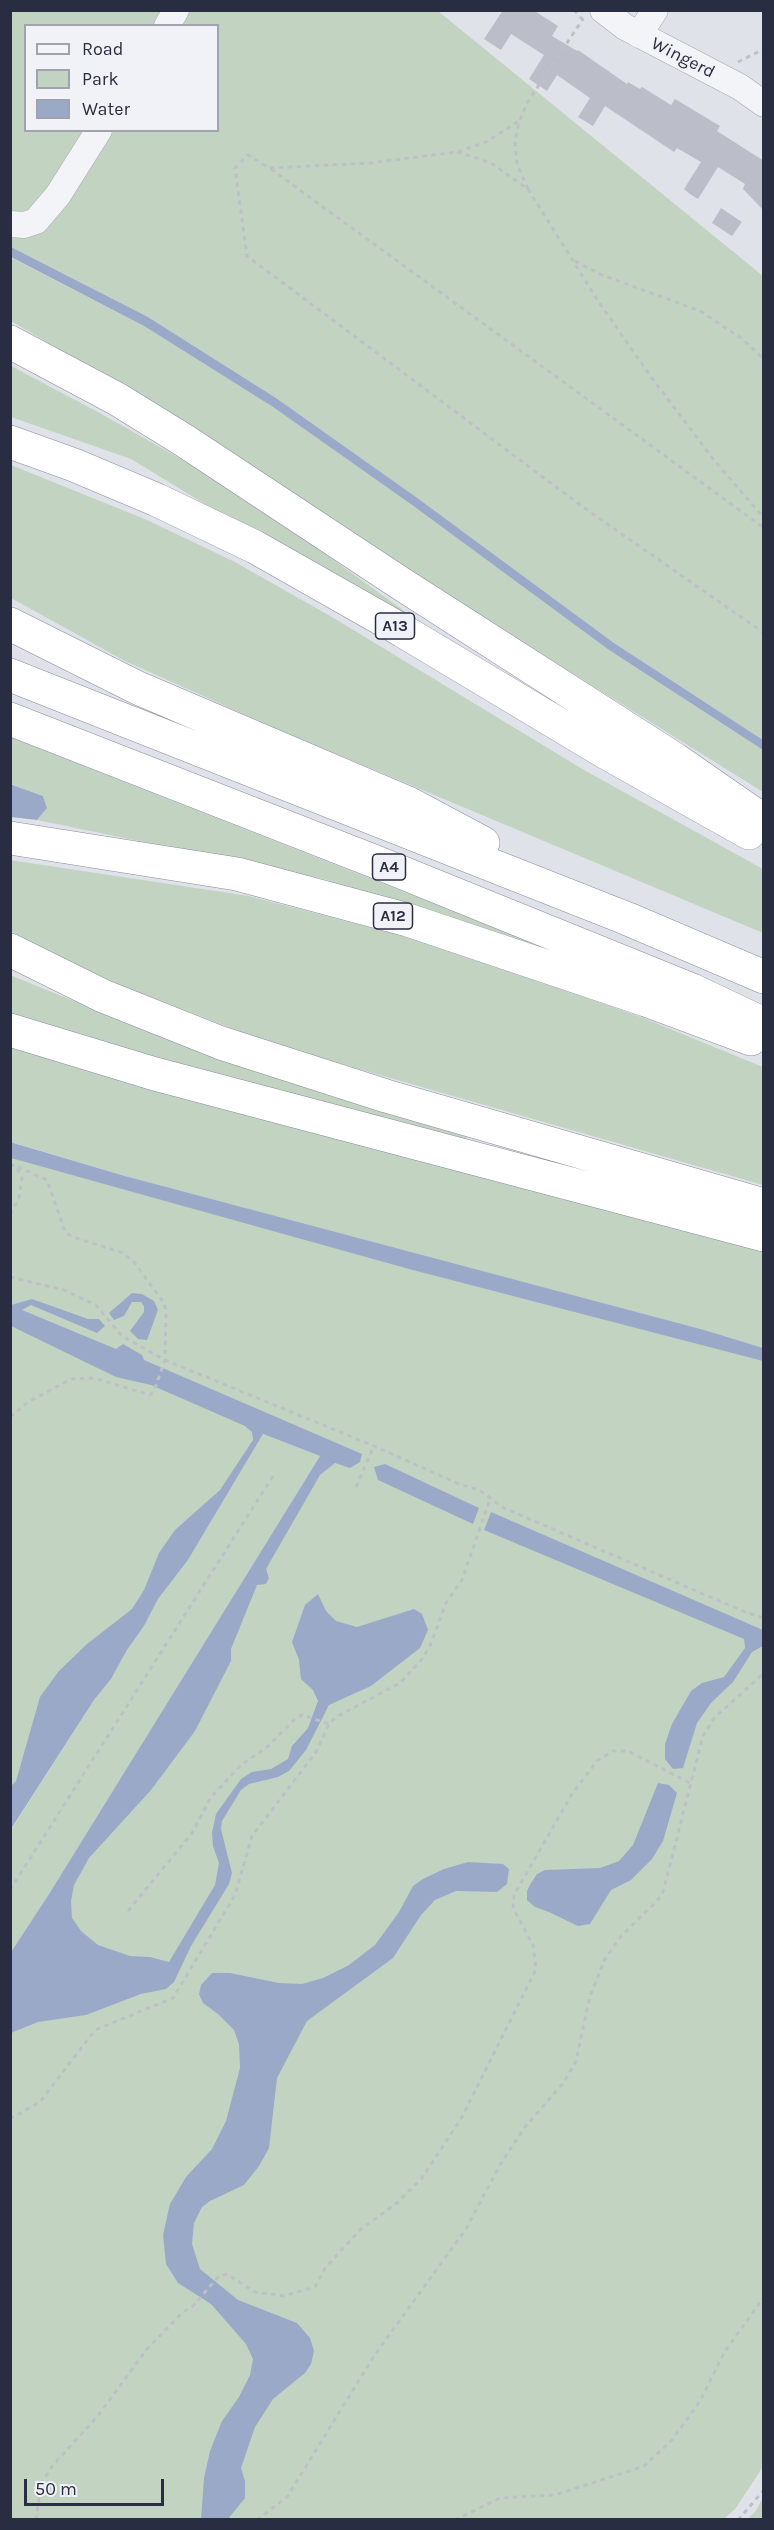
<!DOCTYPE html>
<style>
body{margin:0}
#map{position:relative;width:774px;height:2530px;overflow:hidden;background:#e0e2e9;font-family:Karla,sans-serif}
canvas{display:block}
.frame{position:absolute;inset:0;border:12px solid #292d41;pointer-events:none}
.legend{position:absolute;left:24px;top:24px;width:195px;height:108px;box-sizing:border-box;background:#f0f2f7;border:2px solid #a0a3ae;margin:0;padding:8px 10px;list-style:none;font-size:18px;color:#292d41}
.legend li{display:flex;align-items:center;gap:12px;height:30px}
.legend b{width:30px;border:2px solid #a0a3ae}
.scale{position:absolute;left:24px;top:2479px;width:140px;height:27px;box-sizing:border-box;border:3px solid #292d41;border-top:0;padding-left:8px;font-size:18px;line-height:21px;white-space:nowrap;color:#292d41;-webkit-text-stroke:4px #f0f2f7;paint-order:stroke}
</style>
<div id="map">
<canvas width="774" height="2530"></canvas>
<div class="frame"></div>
<ul class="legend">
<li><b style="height:8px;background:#f3f4f7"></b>Road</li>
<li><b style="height:16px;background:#c3d3c1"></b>Park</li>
<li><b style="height:16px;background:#9ba9c9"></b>Water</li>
</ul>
<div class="scale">50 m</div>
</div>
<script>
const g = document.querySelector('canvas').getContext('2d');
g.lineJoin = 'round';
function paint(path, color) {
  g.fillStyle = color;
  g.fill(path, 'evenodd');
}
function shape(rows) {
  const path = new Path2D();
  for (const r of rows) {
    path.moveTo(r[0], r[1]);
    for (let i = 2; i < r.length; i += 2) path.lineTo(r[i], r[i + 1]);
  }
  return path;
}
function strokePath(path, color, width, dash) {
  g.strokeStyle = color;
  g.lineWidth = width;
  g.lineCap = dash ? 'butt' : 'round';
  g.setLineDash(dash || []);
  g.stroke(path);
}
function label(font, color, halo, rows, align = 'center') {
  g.font = font + ' Karla,sans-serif';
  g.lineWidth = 5;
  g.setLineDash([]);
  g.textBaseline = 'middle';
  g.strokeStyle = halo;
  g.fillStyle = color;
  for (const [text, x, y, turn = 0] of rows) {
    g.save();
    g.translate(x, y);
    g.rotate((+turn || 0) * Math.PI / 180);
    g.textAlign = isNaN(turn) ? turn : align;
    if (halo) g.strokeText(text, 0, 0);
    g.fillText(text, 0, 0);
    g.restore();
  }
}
paint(shape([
 [11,11,438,11,763,276,763,740,614,643,416,497,276,398,148,317,11,247],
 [26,26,218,26,218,130,26,130],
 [10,257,144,326,273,407,412,505,609,650,763,750,763,792,432,586,194,429,11,321],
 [11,366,98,412,241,493,461,652,244,528,131,459,11,417],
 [11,465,147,520,233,561,332,617,584,770,763,869,763,933,270,726,125,661,11,598],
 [10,737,532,942,532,946,324,879,37,820,47,808,43,796,11,784],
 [10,860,249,896,441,946,641,1017,763,1067,763,1185,272,1044,89,973,11,931],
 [10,975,197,1051,468,1137,462,1140,225,1078,11,1017],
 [10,1044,763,1249,763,1348,125,1176,11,1142],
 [11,1148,763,1353,764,2465,736,2508,723,2520,11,2519,11,1958,328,1451,266,1425,11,1821],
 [263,1434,320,1456,49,1894,11,1952,11,1830,94,1700,111,1679,127,1650,144,1626,158,1599,188,1560],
 [763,2498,763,2519,747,2519,755,2512]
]), '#c3d3c1');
paint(shape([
 [11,247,148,317,276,398,416,497,614,643,763,740,763,750,609,650,412,505,273,407,144,326,11,257],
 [10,784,43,796,47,808,37,820,11,817],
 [10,1142,125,1176,704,1330,763,1348,763,1361,409,1269,11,1158],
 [132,1293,142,1294,154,1301,158,1310,147,1340,138,1339,130,1331,144,1312,144,1306,141,1302,132,1302,124,1316,114,1320,109,1313],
 [32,1299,88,1319,99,1319,105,1326,97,1333,31,1305,22,1310,116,1349,123,1344,142,1355,144,1360,362,1454,360,1462,350,1468,335,1463,320,1475,266,1569,269,1578,266,1584,257,1585,231,1649,231,1661,195,1731,151,1790,89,1858,74,1885,71,1901,72,1918,81,1931,98,1945,130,1956,150,1957,169,1962,215,1885,219,1863,213,1846,212,1833,216,1814,241,1779,252,1772,271,1769,288,1759,292,1746,308,1728,318,1701,313,1690,301,1679,299,1660,292,1642,305,1605,318,1594,326,1611,336,1621,357,1627,414,1609,422,1614,428,1630,420,1648,371,1686,329,1705,306,1750,289,1771,278,1777,249,1784,241,1790,222,1821,221,1829,232,1873,229,1884,191,1946,174,1982,166,1989,141,1994,86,2015,38,2022,11,2033,11,1952,49,1894,320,1456,263,1434,188,1560,158,1599,144,1626,127,1650,111,1679,94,1700,11,1829,11,1786,16,1781,40,1697,59,1671,87,1644,132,1609,144,1590,159,1553,175,1530,220,1490,253,1440,252,1432,245,1426,151,1385,116,1377,11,1326,11,1305],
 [385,1464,479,1508,473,1524,378,1480,374,1467],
 [491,1512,763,1630,763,1646,752,1652,733,1682,711,1703,697,1723,683,1768,673,1769,665,1759,665,1744,672,1724,691,1691,702,1683,724,1677,745,1648,744,1639,484,1530],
 [658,1783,669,1785,677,1793,663,1841,652,1859,631,1880,611,1890,590,1924,578,1926,549,1912,535,1907,527,1900,527,1891,531,1883,537,1874,545,1870,600,1868,619,1861,633,1845],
 [468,1862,503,1864,509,1869,507,1884,497,1892,456,1891,435,1900,421,1915,393,1958,307,2021,277,2078,269,2148,259,2166,244,2185,210,2201,202,2207,194,2223,192,2244,200,2269,238,2300,297,2323,310,2338,314,2351,311,2364,305,2373,273,2399,255,2427,241,2468,245,2481,245,2498,228,2519,201,2519,204,2478,210,2451,222,2421,239,2397,250,2375,253,2359,246,2344,211,2304,178,2283,166,2264,163,2235,170,2204,186,2177,212,2149,226,2121,240,2068,239,2044,234,2030,218,2014,203,2003,199,1994,201,1985,212,1973,230,1973,279,1983,302,1984,323,1978,349,1965,375,1945,399,1912,413,1886,423,1879,444,1869]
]), '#9ba9c9');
paint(shape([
 [503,10,533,10,558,26,552,36,577,51,578,50,627,84,628,82,640,89,642,87,671,105,675,99,720,126,717,131,764,161,764,211,743,189,745,184,718,167,698,199,690,194,684,189,701,162,677,148,674,152,605,106,593,126,578,117,590,98,557,75,547,91,529,79,544,55,511,34,501,50,484,39],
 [721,208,742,222,732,236,712,223]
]), '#bbbdc9');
const minor = shape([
 [603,10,625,27,740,87,764,104],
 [167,26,176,10],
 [639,35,655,10],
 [10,224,24,225,36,221,58,195,99,130]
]);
const highway = shape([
 [10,342,117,399,185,441,400,583,676,760,764,821],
 [10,442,74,465,157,500,255,547,403,631,605,752,749,833],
 [10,624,138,688,410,804,483,843],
 [10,675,628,919,764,977],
 [10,719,376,862,692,990,764,1024],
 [10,838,237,874,408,920,646,1000,751,1039],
 [10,950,103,996,221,1043,386,1096,764,1205],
 [10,1030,155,1074,764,1235]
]);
strokePath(minor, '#a5a8b3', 27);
strokePath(highway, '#888da0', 34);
strokePath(shape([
 [574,10,583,20],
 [738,62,764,49],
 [520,120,527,103,583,19],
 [457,152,491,163,528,189,517,164,515,142,519,121,486,142,457,152,370,163,269,168,248,155,235,168,247,256,583,507,764,633],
 [271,169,764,528],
 [528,189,598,301,651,377,714,460,764,518],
 [575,261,602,275,700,311,741,338,764,359],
 [10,1165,16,1166,22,1178,19,1198,10,1215],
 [10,1277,64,1290,96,1305,122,1336,165,1360,374,1446,459,1484,479,1490,504,1508,745,1612,764,1618],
 [10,1417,28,1402,71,1379,94,1378,150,1395,154,1391,165,1360,166,1311,164,1303,134,1262,123,1253,73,1237,65,1232,47,1180,16,1166],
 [356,1487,374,1446],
 [10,1890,273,1476],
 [128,1911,192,1833,211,1797,241,1765,267,1747,294,1720,302,1715,329,1724],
 [10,2119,40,2102,95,2030,173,1998,235,1895,252,1836,316,1752,329,1724,336,1717,400,1683,422,1659,430,1646,446,1603,462,1580,490,1499],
 [36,2520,41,2484,53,2465,97,2417,147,2349,183,2312,193,2306,219,2276,227,2274,255,2292,284,2296,315,2287,325,2268,360,2230,397,2203,422,2178,462,2117,536,1969,533,1945,513,1908,514,1895,572,1794,597,1761,613,1751,628,1751,690,1783],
 [257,2520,287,2497,374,2356,466,2229,501,2163,525,2127,564,2082,576,2061,590,1996,605,1959,621,1936,657,1901,663,1892,703,1736,715,1717,764,1673],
 [455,2520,500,2498,555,2495,644,2466,672,2440,700,2401,725,2351,764,2297],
 [738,2520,764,2490]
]), '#bec0c8', 3, [4.5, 4.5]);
strokePath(minor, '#f3f4f7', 26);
strokePath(highway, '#fff', 33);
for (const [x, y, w] of [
 [395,626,39],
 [389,867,33],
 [393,916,39]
]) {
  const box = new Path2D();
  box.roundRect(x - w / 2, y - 13, w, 26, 4.5);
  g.fillStyle = '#f0f2f7';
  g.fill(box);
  strokePath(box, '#292d41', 1.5);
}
label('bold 16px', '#292d41', null, [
 ["A13",395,626],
 ["A4",389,867],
 ["A12",393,916]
]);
label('18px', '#292d41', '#f0f2f7', [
 ["Wingerd",683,58,27]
]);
</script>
